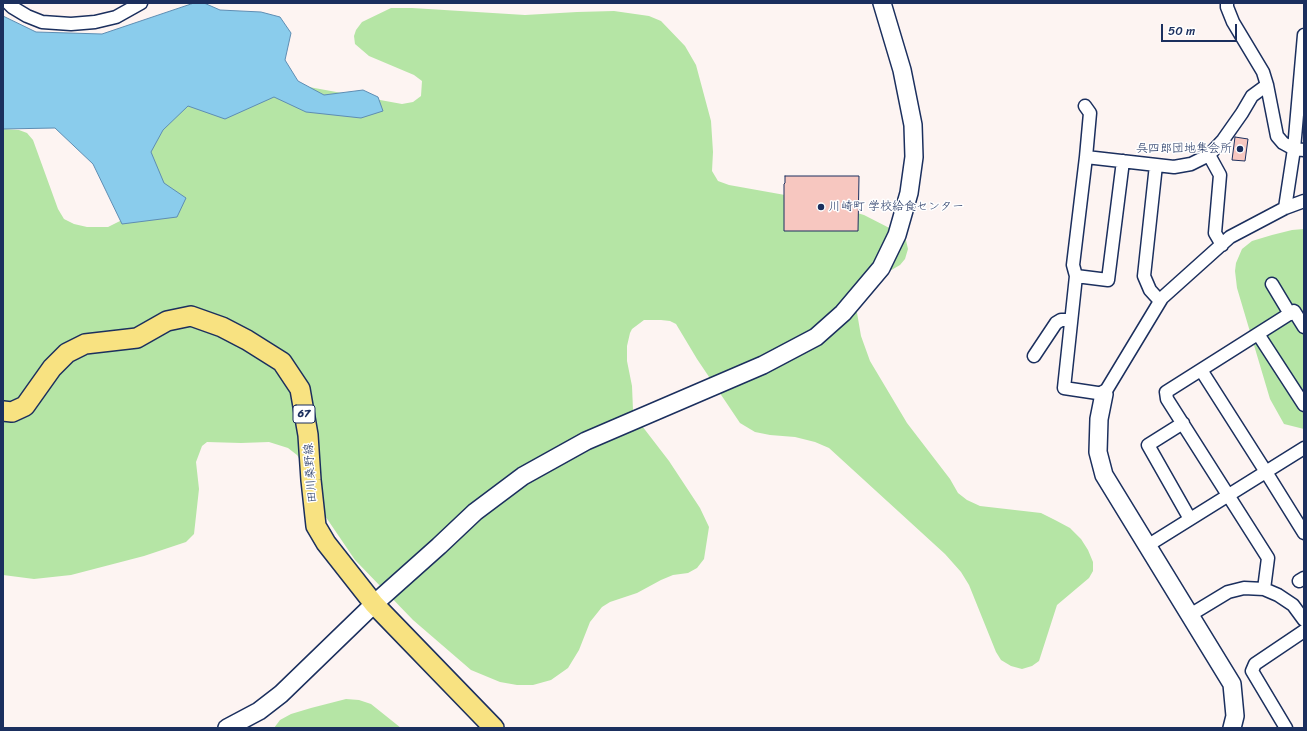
<!DOCTYPE html>
<meta charset="utf-8">
<style>
body{margin:0}
#map{position:relative;width:1307px;height:731px;overflow:hidden;background:#fdf4f2;font-family:Sriracha,sans-serif}
canvas{display:block}
.frame{position:absolute;inset:0;border:4px solid #1b2f5e;pointer-events:none}
.scale{position:absolute;left:1161px;top:24px;width:76px;height:18px;box-sizing:border-box;border:2px solid #1b2f5e;border-top:0;padding-left:5px;font-size:12px;line-height:14px;white-space:nowrap;color:#1b2f5e;-webkit-text-stroke:3px #fff;paint-order:stroke}
</style>
<div id="map">
<canvas width="1307" height="731"></canvas>
<div class="frame"></div>
<div class="scale">50 m</div>
</div>
<script>
const g = document.querySelector('canvas').getContext('2d');
g.lineJoin = 'round';
function paint(path, color) {
  g.fillStyle = color;
  g.fill(path, 'evenodd');
}
function shape(rows) {
  const path = new Path2D();
  for (const r of rows) {
    path.moveTo(r[0], r[1]);
    for (let i = 2; i < r.length; i += 2) path.lineTo(r[i], r[i + 1]);
  }
  return path;
}
function strokePath(path, color, width, dash) {
  g.strokeStyle = color;
  g.lineWidth = width;
  g.lineCap = dash ? 'butt' : 'round';
  g.setLineDash(dash || []);
  g.stroke(path);
}
function label(font, color, halo, rows, align = 'center') {
  g.font = font + ' Sriracha,"Klee One",sans-serif';
  g.lineWidth = 3;
  g.setLineDash([]);
  g.textBaseline = 'middle';
  g.strokeStyle = halo;
  g.fillStyle = color;
  for (const [text, x, y, turn = 0] of rows) {
    g.save();
    g.translate(x, y);
    g.rotate((+turn || 0) * Math.PI / 180);
    g.textAlign = isNaN(turn) ? turn : align;
    if (halo) g.strokeText(text, 0, 0);
    g.fillText(text, 0, 0);
    g.restore();
  }
}
paint(shape([
 [391,8,412,8,525,15,577,12,614,11,649,16,661,21,685,46,696,65,711,121,713,152,712,171,718,181,729,185,813,200,864,215,905,236,908,249,905,259,900,265,888,272,856,307,861,336,870,361,907,423,950,479,958,493,967,500,980,506,1041,513,1055,520,1070,528,1081,539,1088,550,1093,562,1093,571,1089,578,1057,605,1039,661,1032,666,1022,669,1011,666,1001,660,996,652,969,585,961,572,945,554,829,448,815,442,795,437,770,435,755,432,740,423,697,359,676,324,670,321,661,320,644,320,632,329,630,333,627,346,627,361,632,386,633,410,639,422,669,461,700,508,709,527,704,559,697,568,688,573,673,575,661,580,637,593,610,602,602,607,590,622,579,650,568,668,551,680,533,685,517,685,500,682,471,670,413,620,355,560,317,504,302,463,297,455,288,448,269,442,241,443,207,442,202,446,196,462,199,489,194,534,186,542,144,556,71,575,34,579,3,575,3,129,19,130,27,133,33,140,58,209,64,219,74,224,87,227,108,227,122,220,122,190,179,106,309,87,402,104,413,102,421,96,422,81,414,75,369,56,355,44,354,36,356,30,362,22],
 [1304,229,1304,429,1284,424,1270,399,1237,288,1235,271,1236,263,1242,249,1252,241,1272,235,1292,230],
 [346,699,359,700,371,704,401,728,274,728,280,720,291,714,311,708]
]), '#b5e5a5');
const water = shape([
 [194,3,204,3,220,10,261,12,280,17,291,33,285,60,298,81,324,95,363,90,378,97,383,111,361,118,306,112,274,97,225,119,188,106,163,130,151,152,164,183,186,198,177,217,122,224,93,164,55,128,3,129,3,16,36,32,102,34,194,3]
]);
paint(water, '#8accec');
strokePath(water, '#5e8db3', 1);
const building = shape([
 [1235,137,1248,139,1245,161,1232,160,1235,137],
 [785,176,859,176,858,231,784,231,784,184,785,183,785,176]
]);
paint(building, '#f7c7c0');
strokePath(building, '#1b2f5e', 1);
const street = shape([
 [8,3,12,7,27,16,42,22,71,24,95,22,116,17,141,3],
 [1227,3,1227,7,1233,22,1263,72,1267,85,1277,136,1283,143,1294,149,1304,150],
 [1267,85,1252,96,1242,113,1223,140,1209,155,1191,164,1174,167,1086,157,1073,265,1076,276,1064,388,1104,394,1162,298,1230,237,1285,208,1304,201],
 [1085,106,1090,113,1086,157],
 [1209,155,1220,175,1215,233,1222,245],
 [1156,165,1144,276,1150,290,1160,301],
 [1285,208,1294,149,1304,35],
 [1076,276,1108,280,1123,161],
 [1272,284,1290,314],
 [1258,334,1304,405],
 [1034,356,1056,323,1061,320,1071,320],
 [1201,370,1266,472,1304,533],
 [1183,423,1148,445,1190,519],
 [1147,546,1304,448],
 [1299,581,1304,578],
 [1264,589,1278,595,1293,605,1304,620],
 [1190,615,1228,592,1244,588,1264,589,1268,558,1167,399,1166,392,1294,311,1304,327],
 [1286,728,1252,671,1255,664,1304,631]
]);
const secondary = shape([
 [1104,394,1099,419,1098,452,1104,475,1232,684,1235,716,1232,728],
 [227,728,259,711,281,694,374,604,439,546,475,512,523,476,586,441,763,365,816,337,843,313,881,268,897,235,909,193,914,157,913,125,902,70,882,3]
]);
const primary = shape([
 [3,411,12,412,25,406,52,368,67,353,85,344,137,338,167,321,191,316,222,327,247,340,282,362,300,389,308,435,311,480,316,526,326,543,374,604,494,728]
]);
strokePath(street, '#1b2f5e', 15);
strokePath(secondary, '#1b2f5e', 20);
strokePath(primary, '#1b2f5e', 22);
strokePath(street, '#fff', 12);
strokePath(secondary, '#fff', 17);
strokePath(primary, '#f8e281', 19);
for (const [x, y, r, color] of [
 [1240,149,4,"#1b2f5e"],
 [821,207,4,"#1b2f5e"]
]) {
  const dot = new Path2D();
  dot.arc(x, y, r, 0, 2 * Math.PI);
  g.fillStyle = color;
  g.fill(dot);
  strokePath(dot, '#fff', 1.5);
}
for (const [x, y, w] of [
 [304,414,22]
]) {
  const box = new Path2D();
  box.roundRect(x - w / 2, y - 9, w, 18, 3);
  g.fillStyle = '#fff';
  g.fill(box);
  strokePath(box, '#1b2f5e', 1);
}
label('bold 11px', '#1b2f5e', null, [
 ["67",304,414]
]);
label('12px', '#1b2f5e', '#fff', [
 ["呉四郎団地集会所",1232,149],
 ["川崎町 学校給食センター",829,207,"left"]
], 'right');
label('12px', '#1b2f5e', '#fff', [
 ["田川桑野線",311,473,-94]
]);
</script>
